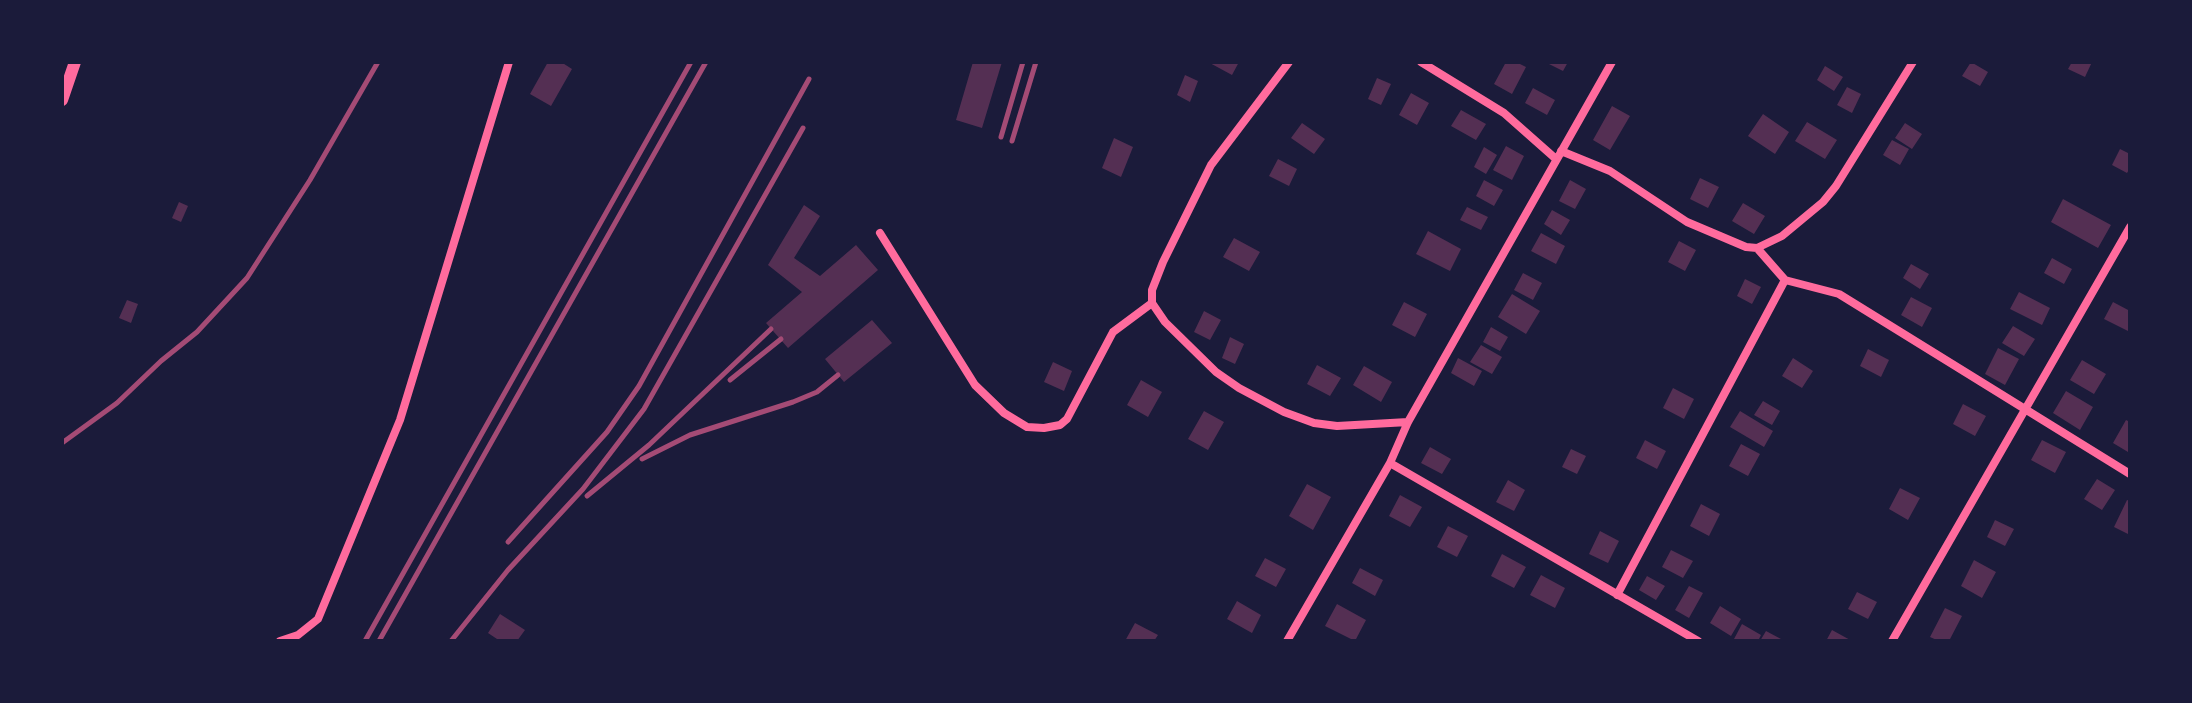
<!DOCTYPE html>
<style>
body{margin:0}
#map{position:relative;width:2192px;height:703px;overflow:hidden;background:#1b1b3a;font-family:"DM Sans",sans-serif}
canvas{display:block}
.frame{position:absolute;inset:0;border:64px solid #1b1b3a;pointer-events:none}
</style>
<div id="map">
<canvas width="2192" height="703"></canvas>
<div class="frame"></div>
</div>
<script>
const g = document.querySelector('canvas').getContext('2d');
g.lineJoin = 'round';
function paint(path, color) {
  g.fillStyle = color;
  g.fill(path, 'evenodd');
}
function shape(rows) {
  const path = new Path2D();
  for (const r of rows) {
    path.moveTo(r[0], r[1]);
    for (let i = 2; i < r.length; i += 2) path.lineTo(r[i], r[i + 1]);
  }
  return path;
}
function strokePath(path, color, width, dash) {
  g.strokeStyle = color;
  g.lineWidth = width;
  g.lineCap = dash ? 'butt' : 'round';
  g.setLineDash(dash || []);
  g.stroke(path);
}
paint(shape([
 [548,62,561,62,572,69,551,106,530,94],
 [973,62,1002,62,982,128,956,120],
 [1208,62,1239,62,1232,75],
 [1506,62,1516,62,1526,67,1512,94,1494,84],
 [1545,62,1568,62,1563,71],
 [1971,62,1988,72,1980,86,1962,76],
 [2072,62,2092,62,2085,77,2068,69],
 [1825,66,1843,77,1834,91,1817,80],
 [1185,75,1198,81,1190,102,1177,95],
 [1377,78,1391,84,1381,105,1368,99],
 [1847,87,1861,94,1852,113,1837,105],
 [1533,88,1555,100,1547,115,1525,103],
 [1411,93,1429,103,1417,125,1399,115],
 [1612,106,1630,116,1610,150,1593,140],
 [1461,110,1486,124,1476,140,1451,126],
 [1763,114,1789,132,1775,154,1748,136],
 [1807,122,1837,140,1825,159,1795,141],
 [1302,123,1325,139,1314,154,1291,138],
 [1905,123,1922,134,1912,149,1895,138],
 [1114,138,1133,147,1121,177,1102,168],
 [1892,140,1909,149,1900,165,1883,155],
 [1506,146,1524,156,1512,180,1493,170],
 [1484,147,1497,155,1486,174,1474,167],
 [2120,149,2130,154,2130,168,2127,173,2112,165],
 [1278,159,1297,169,1289,186,1269,176],
 [1700,178,1719,187,1708,208,1690,199],
 [1484,180,1503,190,1494,206,1476,196],
 [1570,180,1586,189,1575,209,1559,201],
 [2063,199,2111,225,2098,248,2051,222],
 [179,202,188,206,181,222,172,218],
 [1743,203,1765,216,1754,234,1732,221],
 [804,205,820,216,794,258,820,276,856,245,878,270,788,348,766,323,802,292,768,265],
 [1467,207,1488,217,1481,230,1460,220],
 [1552,210,1570,220,1561,235,1544,224],
 [1428,231,1461,249,1450,271,1416,254],
 [1541,233,1565,246,1556,264,1531,251],
 [1234,238,1260,252,1249,271,1223,257],
 [1679,241,1696,250,1685,271,1668,262],
 [2052,258,2072,269,2064,284,2044,273],
 [1911,264,1929,274,1920,289,1903,278],
 [1523,273,1542,283,1533,300,1514,290],
 [1745,279,1761,287,1752,304,1737,296],
 [2019,292,2050,308,2042,325,2010,309],
 [1512,294,1540,311,1526,334,1498,317],
 [1911,297,1932,308,1922,327,1901,315],
 [127,300,138,304,131,323,119,318],
 [1404,302,1427,314,1415,337,1392,325],
 [2113,302,2130,311,2130,332,2104,319],
 [1204,311,1221,320,1210,340,1194,332],
 [872,320,892,343,844,382,825,359],
 [2013,326,2035,339,2024,356,2002,343],
 [1491,327,1508,337,1500,351,1483,342],
 [1230,337,1244,344,1235,364,1222,358],
 [1481,345,1502,357,1492,374,1470,362],
 [1998,348,2019,359,2005,385,1985,374],
 [1868,349,1889,360,1881,377,1860,366],
 [1458,358,1482,371,1474,386,1451,373],
 [1793,358,1813,371,1802,388,1782,376],
 [2082,360,2106,374,2094,394,2070,380],
 [1053,362,1072,371,1064,391,1044,382],
 [1317,365,1341,378,1330,396,1307,384],
 [1364,366,1392,382,1381,402,1353,385],
 [1141,380,1162,392,1148,417,1127,405],
 [1673,388,1694,399,1684,419,1663,408],
 [2066,391,2093,407,2080,430,2053,413],
 [1763,401,1780,411,1772,425,1754,415],
 [1963,404,1986,416,1975,436,1953,424],
 [1204,411,1224,422,1208,450,1188,439],
 [1740,411,1773,431,1764,447,1730,427],
 [2126,420,2130,422,2128,452,2113,443],
 [1645,440,1666,451,1657,469,1636,458],
 [2042,440,2066,452,2055,473,2031,460],
 [1741,444,1760,454,1748,476,1729,466],
 [1430,447,1451,459,1442,474,1421,463],
 [1571,449,1586,456,1577,474,1562,467],
 [2097,479,2115,490,2102,510,2084,499],
 [1508,480,1525,490,1514,511,1496,502],
 [1307,484,1331,497,1313,530,1289,516],
 [1900,488,1920,498,1908,520,1889,509],
 [1400,495,1422,507,1410,527,1389,516],
 [2127,500,2130,501,2130,535,2114,527],
 [1701,504,1720,514,1709,536,1690,526],
 [1995,520,2014,529,2005,546,1987,537],
 [1448,526,1468,536,1457,557,1437,547],
 [1600,531,1619,541,1608,563,1589,554],
 [1671,550,1693,561,1683,578,1662,567],
 [1502,554,1526,567,1514,588,1491,576],
 [1265,558,1286,569,1276,587,1255,576],
 [1974,560,1996,572,1982,598,1961,586],
 [1360,568,1383,580,1375,596,1352,583],
 [1541,575,1565,588,1555,608,1530,595],
 [1647,576,1665,586,1656,600,1639,590],
 [1689,586,1703,593,1689,618,1675,610],
 [1857,592,1877,602,1868,619,1848,609],
 [1237,601,1261,615,1252,633,1227,619],
 [1337,604,1366,620,1355,641,1325,626],
 [1720,606,1741,619,1731,636,1710,623],
 [1945,608,1962,616,1949,641,1939,641,1930,637],
 [500,614,525,630,517,641,500,641,488,633],
 [1135,623,1158,635,1154,641,1125,641],
 [1742,624,1761,635,1758,641,1734,639],
 [1832,630,1852,641,1826,641],
 [1766,631,1781,639,1780,641,1760,641]
]), '#542f53');
strokePath(shape([
 [1289,62,1211,165,1163,262,1152,290,1152,303,1165,322,1216,372,1239,388,1284,412,1314,423,1337,426,1408,422],
 [1421,62,1504,113,1556,159],
 [1561,151,1610,171,1687,222,1746,247,1757,248,1785,280,1839,294,2130,474],
 [880,233,975,385,1004,413,1027,427,1044,428,1060,425,1067,419,1113,332,1152,303],
 [1757,248,1782,236,1823,202,1836,186,1913,62],
 [1390,463,1698,641],
 [1617,595,1785,280],
 [280,641,298,635,318,619,400,420,509,62],
 [1287,641,1390,463,1408,422,1612,62],
 [1892,641,2130,227]
]), '#ff6b9d', 8);
strokePath(shape([
 [62,100,75,62]
]), '#ff6b9d', 12);
strokePath(shape([
 [1001,137,1023,62],
 [1012,141,1036,62],
 [730,380,781,339],
 [62,443,117,403,161,361,197,332,247,278,310,180,378,62],
 [642,459,690,435,793,402,817,392,838,375],
 [587,496,649,445,771,329],
 [508,542,607,432,639,386,809,79],
 [365,641,691,62],
 [379,641,706,62],
 [451,641,508,570,583,489,644,409,803,128]
]), '#a44b75', 5);
</script>
